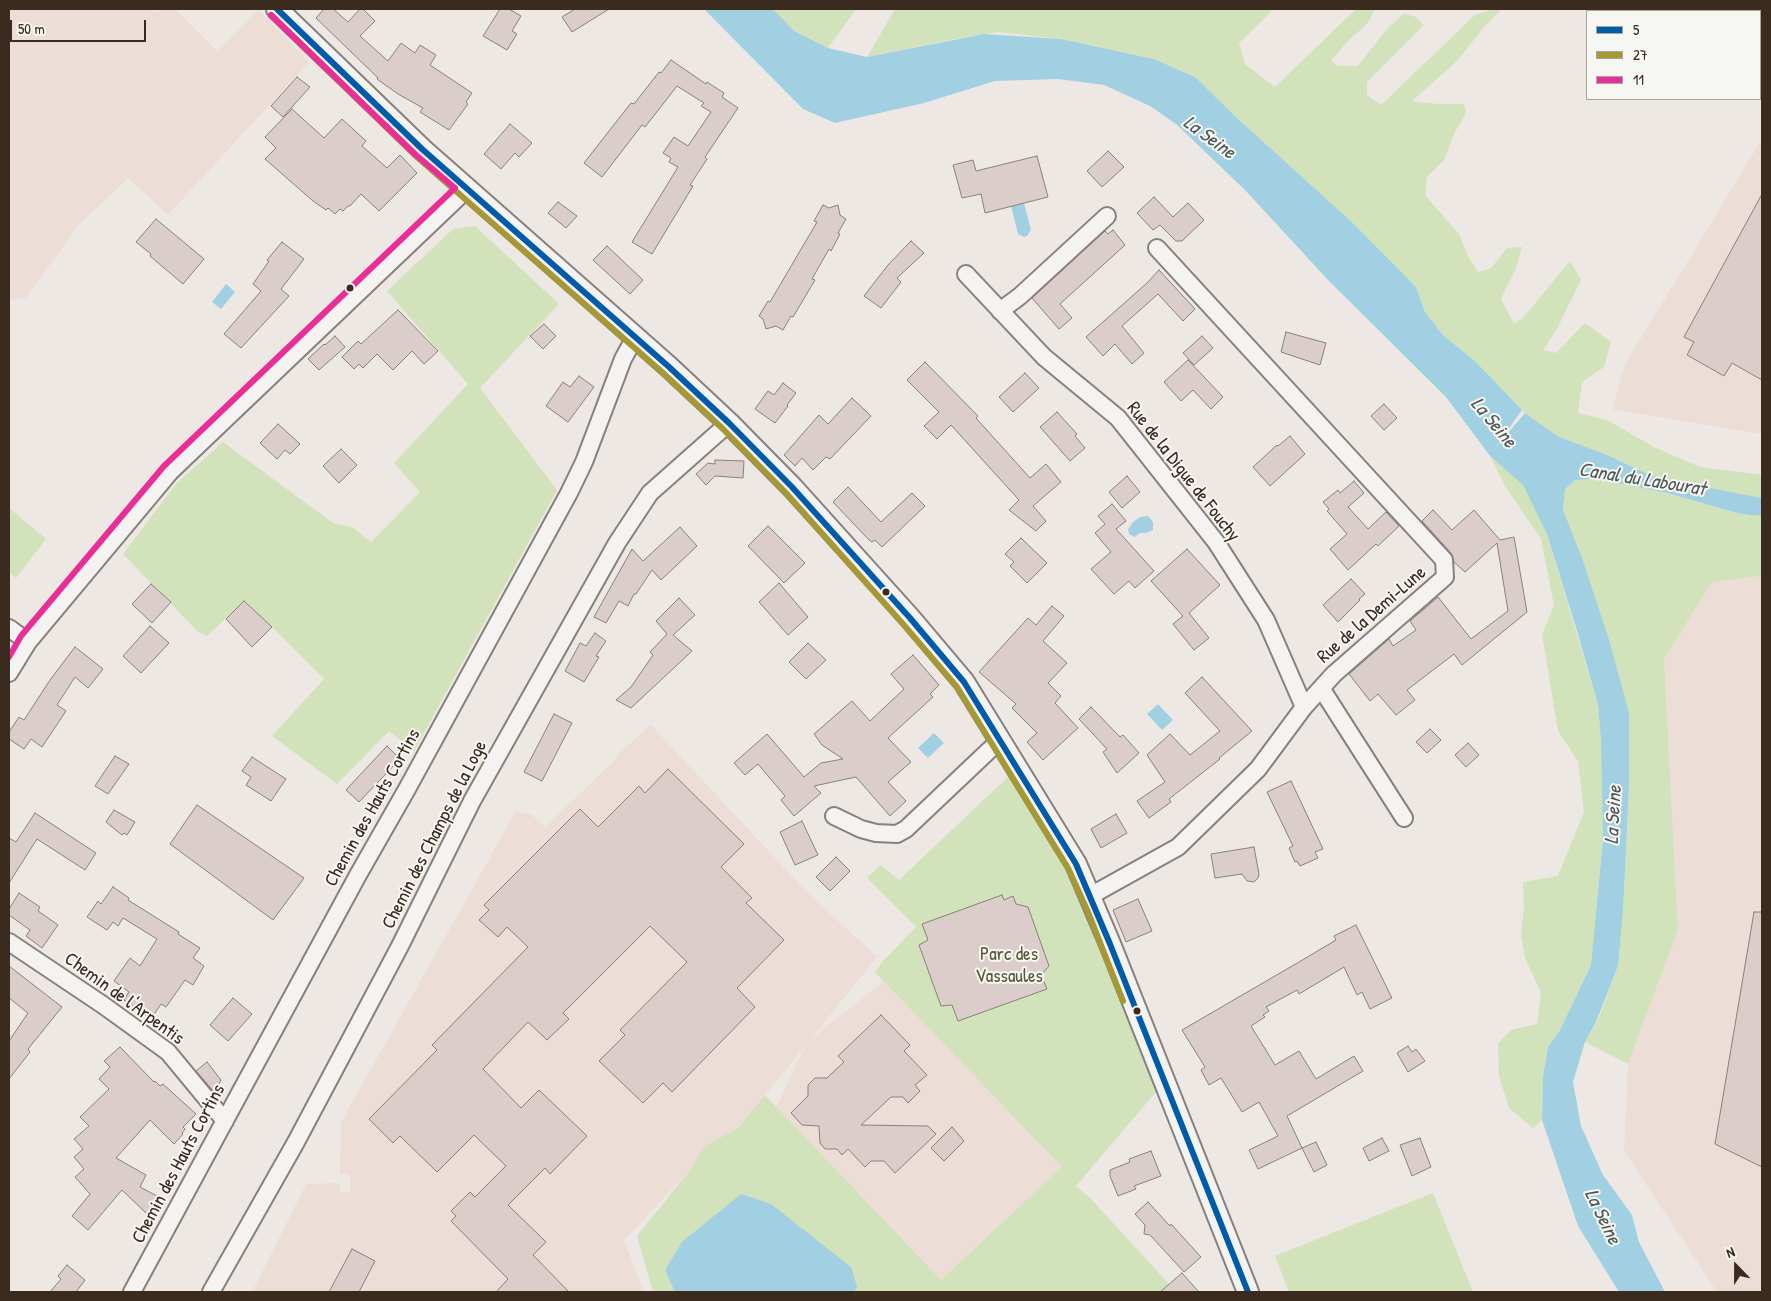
<!DOCTYPE html>
<style>
body{margin:0}
#map{position:relative;width:1771px;height:1301px;overflow:hidden;background:#eee8e5;font-family:"Patrick Hand",sans-serif}
canvas{display:block}
.frame{position:absolute;inset:0;border:10px solid #3b2a1e;pointer-events:none}
.legend{position:absolute;left:1586px;top:10px;width:175px;height:90px;box-sizing:border-box;background:#f6f6f2;border:1px solid #aba49d;margin:0;padding:6px 9px;list-style:none;font-size:15px;color:#3b2a1e}
.legend li{display:flex;align-items:center;gap:10px;height:25px}
.legend b{width:25px;border:1px solid #aba49d}
.north{position:absolute;left:1711px;top:1241px;width:50px;height:50px;-webkit-text-stroke:4px #f6f6f2;paint-order:stroke;rotate:338deg;font-size:14px;font-weight:700;line-height:20px;text-align:center;color:#3b2a1e}
.north::after{content:'';display:block;margin:auto;width:18px;height:22px;background:#3b2a1e;clip-path:polygon(50% 0,100% 100%,50% 72%,0 100%)}
.scale{position:absolute;left:10px;top:20px;width:136px;height:22px;box-sizing:border-box;border:2px solid #3b2a1e;border-top:0;padding-left:6px;font-size:15px;line-height:18px;white-space:nowrap;color:#3b2a1e;-webkit-text-stroke:4px #f6f6f2;paint-order:stroke}
</style>
<div id="map">
<canvas width="1771" height="1301"></canvas>
<div class="frame"></div>
<ul class="legend">
<li><b style="height:6px;background:#005baa"></b>5</li>
<li><b style="height:6px;background:#a69834"></b>27</li>
<li><b style="height:6px;background:#e92e97"></b>11</li>
</ul>
<div class="north">N</div>
<div class="scale">50 m</div>
</div>
<script>
const g = document.querySelector('canvas').getContext('2d');
g.lineJoin = 'round';
function paint(path, color) {
  g.fillStyle = color;
  g.fill(path, 'evenodd');
}
function shape(rows) {
  const path = new Path2D();
  for (const r of rows) {
    path.moveTo(r[0], r[1]);
    for (let i = 2; i < r.length; i += 2) path.lineTo(r[i], r[i + 1]);
  }
  return path;
}
function strokePath(path, color, width, dash) {
  g.strokeStyle = color;
  g.lineWidth = width;
  g.lineCap = dash ? 'butt' : 'round';
  g.setLineDash(dash || []);
  g.stroke(path);
}
function label(font, color, halo, rows, align = 'center') {
  g.font = font + ' "Patrick Hand",sans-serif';
  g.lineWidth = 4;
  g.setLineDash([]);
  g.textBaseline = 'middle';
  g.strokeStyle = halo;
  g.fillStyle = color;
  for (const [text, x, y, turn = 0] of rows) {
    g.save();
    g.translate(x, y);
    g.rotate((+turn || 0) * Math.PI / 180);
    g.textAlign = isNaN(turn) ? turn : align;
    if (halo) g.strokeText(text, 0, 0);
    g.fillText(text, 0, 0);
    g.restore();
  }
}
paint(shape([
 [9,9,152,9,157,12,161,9,175,9,217,51,259,10,309,62,168,215,128,178,77,227,26,298,9,300],
 [1762,139,1762,434,1612,409,1625,364],
 [1762,576,1762,1292,1717,1292,1624,1151,1628,1064,1678,930,1664,659,1712,582],
 [651,725,806,891,877,957,811,1039,884,981,1063,1167,941,1280,776,1107,806,1045,738,1128,703,1147,690,1170,624,1240,644,1292,252,1292,306,1184,340,1183,340,1192,350,1192,350,1174,340,1174,341,1122,516,811,532,815,545,827,614,761,619,753]
]), '#edddd7');
paint(shape([
 [773,9,856,9,828,48,794,31],
 [895,9,1272,9,1270,13,1239,43,1245,64,1275,87,1356,9,1375,9,1368,23,1345,44,1331,61,1338,66,1358,66,1386,30,1403,14,1414,16,1424,25,1367,82,1367,95,1381,105,1475,15,1494,9,1502,9,1485,26,1457,61,1412,101,1438,104,1464,104,1466,113,1454,134,1444,160,1427,177,1425,195,1459,234,1468,256,1478,272,1491,268,1507,248,1522,247,1516,268,1501,299,1514,324,1523,318,1570,261,1581,280,1557,329,1543,350,1556,353,1585,323,1611,342,1604,367,1582,382,1578,413,1607,420,1654,447,1700,467,1762,475,1762,498,1654,477,1605,454,1559,437,1525,413,1476,362,1443,335,1425,312,1416,287,1355,225,1236,117,1195,77,1154,59,1061,39,998,32,955,39,867,57],
 [475,226,559,304,480,388,557,490,414,751,389,731,337,784,272,736,324,679,272,627,244,601,207,636,197,631,123,554,176,484,223,442,333,523,352,527,371,542,420,492,394,463,468,384,387,291,453,229],
 [1490,456,1524,485,1547,534,1598,705,1602,745,1603,838,1591,965,1560,1030,1548,1047,1543,1076,1542,1120,1533,1128,1509,1108,1499,1076,1498,1043,1511,1030,1537,1024,1541,993,1525,958,1521,935,1524,907,1523,882,1558,876,1584,812,1578,761,1558,731,1542,634,1554,606,1541,539,1505,486],
 [1597,479,1667,493,1741,514,1762,516,1762,576,1712,582,1664,659,1678,930,1628,1064,1585,1042,1598,1020,1618,966,1623,912,1629,786,1629,713,1563,510,1565,489,1575,480],
 [9,508,46,539,16,578,9,572],
 [1011,774,1098,918,1162,1085,1076,1186,1091,1199,1169,1284,1160,1292,653,1292,637,1236,690,1170,703,1147,738,1128,765,1095,941,1280,1062,1167,875,972,884,960,916,927,867,878,881,865,899,880],
 [1433,1193,1473,1292,1289,1292,1275,1256]
]), '#d2e2bb');
paint(shape([
 [704,9,773,9,794,31,828,48,867,57,984,34,1061,39,1154,59,1195,77,1236,117,1355,225,1416,287,1425,312,1443,335,1476,362,1522,410,1495,448,1525,413,1559,437,1605,454,1654,477,1762,498,1762,516,1741,514,1667,493,1597,479,1575,480,1565,489,1563,510,1582,558,1610,643,1629,713,1629,786,1623,912,1618,966,1596,1022,1585,1042,1573,1082,1581,1126,1603,1175,1632,1215,1639,1242,1665,1292,1619,1292,1578,1226,1542,1120,1543,1076,1548,1047,1560,1030,1591,965,1603,838,1601,739,1598,705,1577,631,1547,534,1523,485,1490,456,1446,397,1329,281,1245,190,1176,124,1150,106,1104,85,1058,79,995,81,924,103,835,123,803,109],
 [1024,203,1031,230,1027,236,1024,237,1018,234,1011,206],
 [226,284,235,292,221,309,212,302],
 [1148,516,1153,522,1153,530,1146,533,1140,533,1135,537,1129,534,1128,529,1133,522,1140,517],
 [1158,704,1173,720,1162,730,1147,714],
 [934,733,944,743,928,758,918,748],
 [741,1194,771,1204,851,1267,857,1287,854,1292,675,1292,665,1270,682,1242]
]), '#a2d0e3');
const building = shape([
 [324,9,333,9,348,22,360,9,363,9,375,21,360,36,388,61,401,43,415,53,420,45,436,55,430,65,472,93,466,102,468,104,449,130,420,112,423,108,398,94,377,79,378,78,316,18,324,9],
 [500,9,509,9,521,16,512,31,517,34,507,50,483,36,500,9],
 [575,9,609,9,572,32,562,17,575,9],
 [671,60,706,84,707,82,724,93,722,97,738,108,705,157,707,159,690,185,693,186,652,254,632,242,678,167,669,162,671,158,663,153,674,137,688,146,711,112,701,106,704,103,677,86,645,127,642,125,602,177,584,163,631,103,634,104,659,72,661,73,671,60],
 [297,77,310,87,283,117,271,106,297,77],
 [292,109,324,138,342,119,366,141,362,146,387,168,400,155,417,173,379,211,361,194,350,206,348,206,343,211,340,209,335,214,328,208,326,210,313,201,265,159,276,148,265,137,292,109],
 [510,124,532,143,519,157,515,153,501,169,484,154,510,124],
 [1108,151,1124,167,1102,187,1087,171,1108,151],
 [1037,156,1048,197,985,213,981,194,962,198,953,165,973,160,976,171,1037,156],
 [1762,194,1762,380,1732,363,1724,376,1687,355,1694,342,1684,337,1762,194],
 [1154,197,1173,217,1188,203,1204,220,1182,241,1176,241,1160,225,1153,230,1137,213,1154,197],
 [558,202,577,216,566,228,548,213,558,202],
 [823,205,829,208,838,205,840,215,846,219,838,233,840,234,831,251,829,249,812,279,815,280,793,317,791,316,783,330,776,326,766,329,763,319,759,316,768,301,770,302,817,222,814,221,823,205],
 [156,219,204,259,183,284,150,256,151,254,136,242,156,219],
 [1113,230,1125,245,1060,304,1072,318,1059,329,1032,298,1105,231,1108,234,1113,230],
 [911,241,924,253,897,278,901,282,881,308,864,296,888,265,911,241],
 [282,242,304,259,281,289,289,296,241,348,224,334,261,291,253,284,269,261,267,260,282,242],
 [607,246,643,280,630,294,593,260,607,246],
 [1159,270,1195,309,1183,321,1158,294,1122,326,1144,353,1132,364,1115,344,1103,356,1086,337,1147,283,1159,270],
 [398,310,438,351,424,364,412,351,393,370,377,354,363,368,359,364,354,369,342,357,358,341,361,344,398,310],
 [544,324,556,336,543,349,530,336,544,324],
 [1286,332,1326,343,1320,365,1281,352,1286,332],
 [335,336,345,347,319,370,308,359,324,344,325,345,335,336],
 [1202,336,1213,348,1194,365,1183,353,1202,336],
 [1188,360,1223,397,1211,409,1193,390,1181,401,1164,382,1188,360],
 [925,362,978,416,976,418,1030,478,1046,464,1061,482,1033,506,1046,521,1036,531,1009,510,1019,500,951,425,937,439,924,426,939,412,907,380,925,362],
 [1025,373,1039,388,1013,412,999,397,1025,373],
 [579,376,594,387,568,422,546,406,563,382,570,387,579,376],
 [783,383,796,393,787,405,788,406,775,423,755,409,768,391,774,395,783,383],
 [852,398,871,416,830,459,826,457,813,470,802,458,795,466,784,455,819,415,828,424,852,398],
 [1384,404,1397,418,1384,430,1371,416,1384,404],
 [1057,412,1077,434,1075,436,1085,448,1070,461,1040,427,1057,412],
 [278,424,300,444,290,454,285,450,277,459,260,443,278,424],
 [1290,436,1305,454,1270,486,1253,467,1277,445,1278,446,1290,436],
 [341,449,357,465,339,483,323,466,341,449],
 [715,460,744,461,743,478,715,476,706,485,696,474,708,463,715,464,715,460],
 [1127,476,1140,492,1122,508,1109,492,1127,476],
 [1354,481,1364,493,1348,507,1368,529,1386,512,1399,526,1378,546,1376,544,1348,570,1330,549,1347,534,1327,511,1329,509,1323,502,1338,490,1340,493,1354,481],
 [848,487,881,522,912,493,925,506,882,547,875,540,872,542,869,540,833,502,848,487],
 [1112,504,1126,521,1116,529,1154,571,1135,588,1129,581,1114,594,1091,569,1111,552,1095,533,1105,524,1098,516,1112,504],
 [1433,510,1452,530,1474,510,1500,540,1514,537,1527,612,1462,665,1454,654,1407,690,1415,700,1396,715,1378,694,1370,701,1349,674,1389,639,1393,646,1416,630,1410,621,1438,597,1471,639,1508,611,1497,543,1465,572,1454,562,1451,553,1422,521,1433,510],
 [768,526,805,563,784,583,748,546,768,526],
 [680,527,697,546,661,580,652,570,636,594,634,594,628,606,619,601,606,623,594,617,632,549,643,561,680,527],
 [1021,538,1047,563,1027,583,1010,566,1014,562,1005,554,1021,538],
 [1187,549,1220,585,1189,613,1209,638,1194,650,1173,624,1183,616,1151,581,1187,549],
 [1351,579,1365,594,1359,599,1360,600,1338,622,1323,605,1351,579],
 [779,583,808,617,788,635,759,602,779,583],
 [151,584,171,602,152,623,132,604,151,584],
 [679,598,695,615,673,635,692,651,631,708,616,700,631,687,653,655,650,652,667,634,656,621,679,598],
 [244,601,272,627,252,647,226,619,244,601],
 [1052,606,1064,616,1043,641,1067,663,1048,683,1061,696,1055,703,1078,728,1043,760,1027,742,1037,733,1012,708,1016,704,979,672,1028,618,1036,625,1052,606],
 [150,626,169,643,141,673,123,656,150,626],
 [595,633,606,641,596,656,599,657,584,682,565,671,580,643,586,646,595,633],
 [808,643,826,660,806,679,789,662,808,643],
 [75,647,103,669,88,688,75,677,57,705,66,711,42,747,31,739,24,749,9,739,9,732,19,717,24,720,50,680,75,647],
 [913,655,939,685,930,694,933,697,888,738,911,762,888,782,906,801,890,816,856,777,814,786,821,793,794,816,781,800,785,796,758,764,745,775,734,763,767,734,804,777,821,763,843,759,822,745,814,734,852,701,870,721,904,689,891,674,913,655],
 [1202,677,1252,731,1219,758,1220,759,1169,799,1171,802,1149,818,1137,801,1165,782,1147,755,1170,734,1190,755,1220,731,1185,693,1202,677],
 [1091,707,1120,737,1123,735,1139,753,1117,773,1103,752,1107,749,1079,719,1091,707],
 [554,714,572,723,542,781,524,772,554,714],
 [1430,729,1441,740,1427,753,1416,742,1430,729],
 [1468,743,1479,755,1466,767,1455,755,1468,743],
 [387,746,400,759,359,802,346,790,387,746],
 [115,756,129,764,108,794,95,786,115,756],
 [252,757,286,779,271,801,246,785,251,777,242,771,252,757],
 [668,769,744,844,721,867,752,898,746,903,784,940,737,988,755,1007,672,1092,663,1083,643,1103,599,1061,625,1035,620,1030,687,962,650,926,563,1013,569,1019,547,1040,528,1022,483,1069,521,1108,539,1090,587,1136,550,1174,545,1168,508,1205,546,1242,533,1255,569,1292,496,1292,508,1279,451,1221,456,1216,451,1211,470,1192,475,1197,506,1166,474,1135,437,1172,400,1136,393,1143,369,1119,437,1050,432,1045,528,947,507,927,498,937,479,920,489,910,484,905,580,809,598,827,639,786,645,793,668,769],
 [1291,781,1323,849,1315,852,1318,858,1300,866,1297,861,1295,862,1289,848,1293,846,1267,792,1291,781],
 [197,805,304,878,273,920,170,844,197,805],
 [114,810,135,822,127,835,124,833,122,835,106,822,114,810],
 [35,813,96,853,85,870,37,839,9,883,9,838,16,842,35,813],
 [1116,814,1127,833,1101,848,1091,829,1116,814],
 [802,821,818,855,795,865,780,832,802,821],
 [1254,847,1259,874,1258,878,1254,882,1247,881,1242,874,1215,878,1211,854,1254,847],
 [836,857,850,871,830,891,816,877,836,857],
 [113,887,129,898,128,900,179,932,178,934,200,948,193,958,204,966,193,985,185,980,166,1007,161,1004,151,1019,124,1000,129,992,114,981,130,958,140,966,157,939,123,918,118,926,113,922,107,930,87,917,98,901,101,904,113,887],
 [19,893,40,907,38,911,58,925,42,948,26,936,30,930,9,915,9,909,19,893],
 [1002,895,1004,900,1013,896,1016,904,1028,907,1049,966,1041,975,1047,989,958,1021,952,1005,941,1006,919,945,928,940,922,924,1002,895],
 [1138,899,1152,931,1126,942,1113,910,1138,899],
 [1754,912,1762,912,1762,1167,1715,1144,1754,912],
 [1356,925,1392,998,1370,1009,1362,992,1357,995,1344,967,1299,994,1297,990,1266,1007,1269,1011,1263,1015,1265,1017,1251,1026,1275,1065,1299,1051,1316,1079,1354,1056,1363,1071,1287,1116,1302,1148,1258,1169,1249,1150,1278,1136,1259,1102,1242,1112,1221,1078,1209,1085,1201,1070,1205,1067,1182,1030,1299,962,1336,940,1334,936,1356,925],
 [9,966,62,1007,28,1049,30,1052,9,1079,9,1041,28,1013,9,998,9,966],
 [233,998,252,1014,228,1041,210,1025,233,998],
 [881,1015,910,1045,904,1051,927,1075,915,1085,920,1091,908,1103,903,1097,891,1097,861,1125,928,1126,936,1134,895,1173,884,1161,871,1161,865,1167,848,1149,842,1155,837,1149,825,1149,820,1143,819,1126,802,1125,791,1113,808,1096,808,1085,815,1078,827,1078,844,1062,838,1056,881,1015],
 [1408,1046,1412,1052,1416,1049,1425,1061,1408,1072,1397,1053,1408,1046],
 [120,1047,154,1082,155,1081,160,1086,163,1084,196,1114,183,1127,185,1129,182,1133,183,1134,174,1144,150,1120,116,1158,146,1175,140,1187,157,1196,147,1214,122,1190,88,1230,72,1216,90,1194,75,1177,84,1169,74,1157,83,1149,74,1139,89,1126,80,1117,109,1089,99,1079,110,1067,104,1061,120,1047],
 [207,1062,221,1080,215,1093,196,1071,207,1062],
 [952,1127,964,1141,944,1161,931,1148,952,1127],
 [1382,1138,1389,1151,1369,1161,1363,1148,1382,1138],
 [1420,1138,1431,1167,1412,1176,1400,1145,1420,1138],
 [1316,1142,1327,1165,1314,1172,1302,1148,1316,1142],
 [1151,1151,1161,1176,1134,1186,1136,1189,1118,1196,1110,1176,1110,1170,1130,1162,1129,1159,1151,1151],
 [1148,1202,1170,1226,1171,1224,1201,1257,1184,1272,1150,1235,1144,1234,1145,1225,1135,1214,1148,1202],
 [352,1249,375,1261,359,1292,329,1292,352,1249],
 [67,1265,85,1280,76,1292,50,1292,61,1279,58,1276,67,1265],
 [1182,1273,1199,1292,1160,1292,1182,1273]
]);
paint(building, '#dbcdc9');
strokePath(building, '#87817c', 1);
const minor = shape([
 [966,274,1044,357,1118,418,1216,542,1266,620,1304,707],
 [1000,311,1020,296,1107,216],
 [9,628,28,642],
 [9,673,28,642,170,472,468,188],
 [1321,688,1404,818],
 [834,816,861,829,876,833,897,834,906,829,1000,740],
 [1090,896,1178,847,1258,769,1304,707,1334,674,1445,577,1444,560,1157,248],
 [9,942,103,1005,168,1052,225,1121],
 [132,1292,358,875,407,789,569,493,584,462,623,359,635,337],
 [211,1292,296,1142,400,946,472,801,617,543,650,493,729,423]
]);
const tertiary = shape([
 [277,9,422,149,668,366,729,423,792,487,910,618,964,682,1076,864,1110,944,1248,1292]
]);
strokePath(minor, '#87817c', 20);
strokePath(tertiary, '#87817c', 24);
strokePath(minor, '#f4f3f1', 16);
strokePath(tertiary, '#f4f3f1', 20);
strokePath(shape([
 [277,9,422,149,668,366,729,423,792,487,910,618,964,682,1076,864,1110,944,1248,1292]
]), '#005baa', 6);
strokePath(shape([
 [271,15,416,156,662,372,723,429,786,493,903,624,957,687,1068,868,1088,912,1123,1001]
]), '#a69834', 6);
strokePath(shape([
 [9,657,21,636,164,466,455,188,416,155,271,15]
]), '#e92e97', 6);
for (const [x, y, r, color] of [
 [350,288,4.5,"#3b2a1e"],
 [886,592,4.5,"#3b2a1e"],
 [1137,1011,4.5,"#3b2a1e"]
]) {
  const dot = new Path2D();
  dot.arc(x, y, r, 0, 2 * Math.PI);
  g.fillStyle = color;
  g.fill(dot);
  strokePath(dot, '#f6f6f2', 2);
}
label('19px', '#3b2a1e', '#f6f6f2', [
 ["Rue de la Digue de Fouchy",1183,472,52],
 ["Rue de la Demi-Lune",1372,615,-41],
 ["Chemin des Hauts Cortins",373,808,-61],
 ["Chemin des Champs de la Loge",435,835,-63],
 ["Chemin de l'Arpentis",124,999,36],
 ["Chemin des Hauts Cortins",179,1164,-62]
]);
label('19px', '#5b573c', '#f6f6f2', [
 ["Parc des",1009,955],
 ["Vassaules",1009,977]
]);
label('italic 20px', '#505859', '#f6f6f2', [
 ["La Seine",1209,138,36],
 ["La Seine",1493,423,50],
 ["Canal du Labourat",1642,480,9],
 ["La Seine",1614,815,-87],
 ["La Seine",1602,1217,64]
]);
</script>
